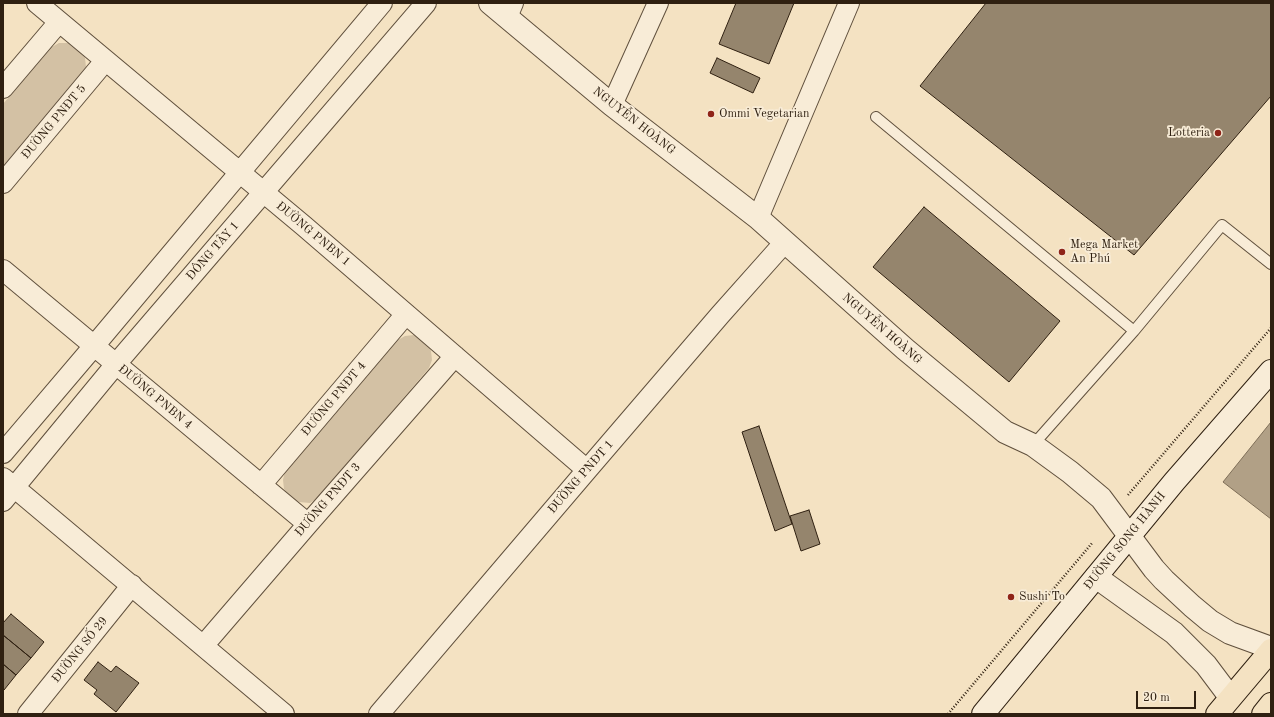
<!DOCTYPE html>
<meta charset="utf-8">
<style>
body{margin:0}
#map{position:relative;width:1274px;height:717px;overflow:hidden;background:#f4e2c2;font-family:"Old Standard TT",serif}
canvas{display:block}
.frame{position:absolute;inset:0;border:4px solid #2f2011;pointer-events:none}
.scale{position:absolute;left:1136px;top:691px;width:60px;height:18px;box-sizing:border-box;border:2px solid #2f2011;border-top:0;padding-left:5px;font-size:12px;line-height:14px;white-space:nowrap;color:#2f2011;-webkit-text-stroke:3px #f8ecd7;paint-order:stroke}
</style>
<div id="map">
<canvas width="1274" height="717"></canvas>
<div class="frame"></div>
<div class="scale">20 m</div>
</div>
<script>
const g = document.querySelector('canvas').getContext('2d');
g.lineJoin = 'round';
function paint(path, color) {
  g.fillStyle = color;
  g.fill(path, 'evenodd');
}
function shape(rows) {
  const path = new Path2D();
  for (const r of rows) {
    path.moveTo(r[0], r[1]);
    for (let i = 2; i < r.length; i += 2) path.lineTo(r[i], r[i + 1]);
  }
  return path;
}
function strokePath(path, color, width, dash) {
  g.strokeStyle = color;
  g.lineWidth = width;
  g.lineCap = dash ? 'butt' : 'round';
  g.setLineDash(dash || []);
  g.stroke(path);
}
function label(font, color, halo, rows, align = 'center') {
  g.font = font + ' "Old Standard TT",serif';
  g.lineWidth = 3.5;
  g.setLineDash([]);
  g.textBaseline = 'middle';
  g.strokeStyle = halo;
  g.fillStyle = color;
  for (const [text, x, y, turn = 0] of rows) {
    g.save();
    g.translate(x, y);
    g.rotate((+turn || 0) * Math.PI / 180);
    g.textAlign = isNaN(turn) ? turn : align;
    if (halo) g.strokeText(text, 0, 0);
    g.fillText(text, 0, 0);
    g.restore();
  }
}
paint(shape([
 [59,43,68,43,76,46,82,51,85,58,86,67,83,76,3,169,3,104,50,48],
 [414,335,423,338,428,344,431,351,432,360,429,368,318,498,310,503,299,502,291,498,284,489,283,480,285,471,396,341,405,336]
]), '#d3c1a4');
const water = shape([
 [1271,422,1271,519,1223,482,1271,422]
]);
paint(water, '#b1a086');
strokePath(water, '#7d6d57', 1);
const building = shape([
 [736,3,794,3,769,64,719,44,736,3],
 [986,3,1271,3,1271,96,1134,255,920,86,986,3],
 [717,58,760,78,753,93,710,73,717,58],
 [924,207,1060,321,1009,382,873,267,924,207],
 [759,426,792,524,775,531,742,432,759,426],
 [809,510,820,544,801,551,790,516,809,510],
 [11,614,44,642,31,658,3,635,3,623,11,614],
 [3,635,31,658,16,675,3,664,3,635],
 [98,662,111,672,116,666,139,683,116,712,94,694,97,690,84,680,98,662],
 [3,664,16,675,4,690,3,689,3,664]
]);
paint(building, '#95856d');
strokePath(building, '#2f2011', 1);
const service = shape([
 [876,117,1134,331],
 [1033,445,1134,331,1222,225,1271,264]
]);
const minor = shape([
 [37,3,304,226,587,470],
 [507,17,513,3],
 [3,88,59,22],
 [612,105,658,3],
 [3,183,105,61],
 [758,218,849,3],
 [3,270,308,524],
 [3,453,94,346,382,3],
 [3,478,284,714],
 [261,485,406,314],
 [3,501,116,364,426,3],
 [203,646,308,524,455,356],
 [28,714,132,585],
 [379,714,587,470,720,315,785,242]
]);
const tertiary = shape([
 [490,3,612,105,758,218,905,349,1005,432,1033,445,1070,472,1101,498,1154,569,1164,580,1192,606,1210,621,1230,633,1271,648],
 [1096,577,1174,633,1206,665,1230,697]
]);
const secondary = shape([
 [983,714,1174,482,1271,371]
]);
const trunk = shape([
 [1217,714,1271,650],
 [1263,714,1271,704]
]);
strokePath(service, '#60503d', 12);
strokePath(minor, '#60503d', 22);
strokePath(tertiary, '#60503d', 24);
strokePath(secondary, '#2f2011', 24);
strokePath(trunk, '#2f2011', 24);
strokePath(shape([
 [1128,495,1271,328],
 [948,714,1093,542]
]), '#2f2011', 2.5, [1, 2]);
strokePath(service, '#f8ecd7', 10);
strokePath(minor, '#f8ecd7', 20);
strokePath(tertiary, '#f8ecd7', 22);
strokePath(secondary, '#f8ecd7', 22);
strokePath(trunk, '#f4e2c2', 22);
for (const [x, y, r, color] of [
 [711,114,4,"#8f2418"],
 [1218,133,4,"#8f2418"],
 [1062,252,4,"#8f2418"],
 [1011,597,4,"#8f2418"]
]) {
  const dot = new Path2D();
  dot.arc(x, y, r, 0, 2 * Math.PI);
  g.fillStyle = color;
  g.fill(dot);
  strokePath(dot, '#f8ecd7', 1.5);
}
label('12px', '#2f2011', '#f8ecd7', [
 ["Ommi Vegetarian",719,114],
 ["Lotteria",1210,133,"right"],
 ["Mega Market",1070,245],
 ["An Phú",1070,259],
 ["Sushi To",1019,597]
], 'left');
label('12px', '#2f2011', '#f8ecd7', [
 ["NGUYỄN HOÀNG",634,121,38],
 ["ĐƯỜNG PNĐT 5",54,122,-50],
 ["ĐƯỜNG PNBN 1",313,234,40],
 ["ĐÔNG TÂY 1",213,251,-49],
 ["NGUYỄN HOÀNG",882,329,41],
 ["ĐƯỜNG PNBN 4",155,397,40],
 ["ĐƯỜNG PNĐT 4",334,399,-50],
 ["ĐƯỜNG PNĐT 1",581,477,-49],
 ["ĐƯỜNG PNĐT 3",328,500,-49],
 ["ĐƯỜNG SONG HÀNH",1125,541,-51],
 ["ĐƯỜNG SỐ 29",80,650,-51]
]);
</script>
